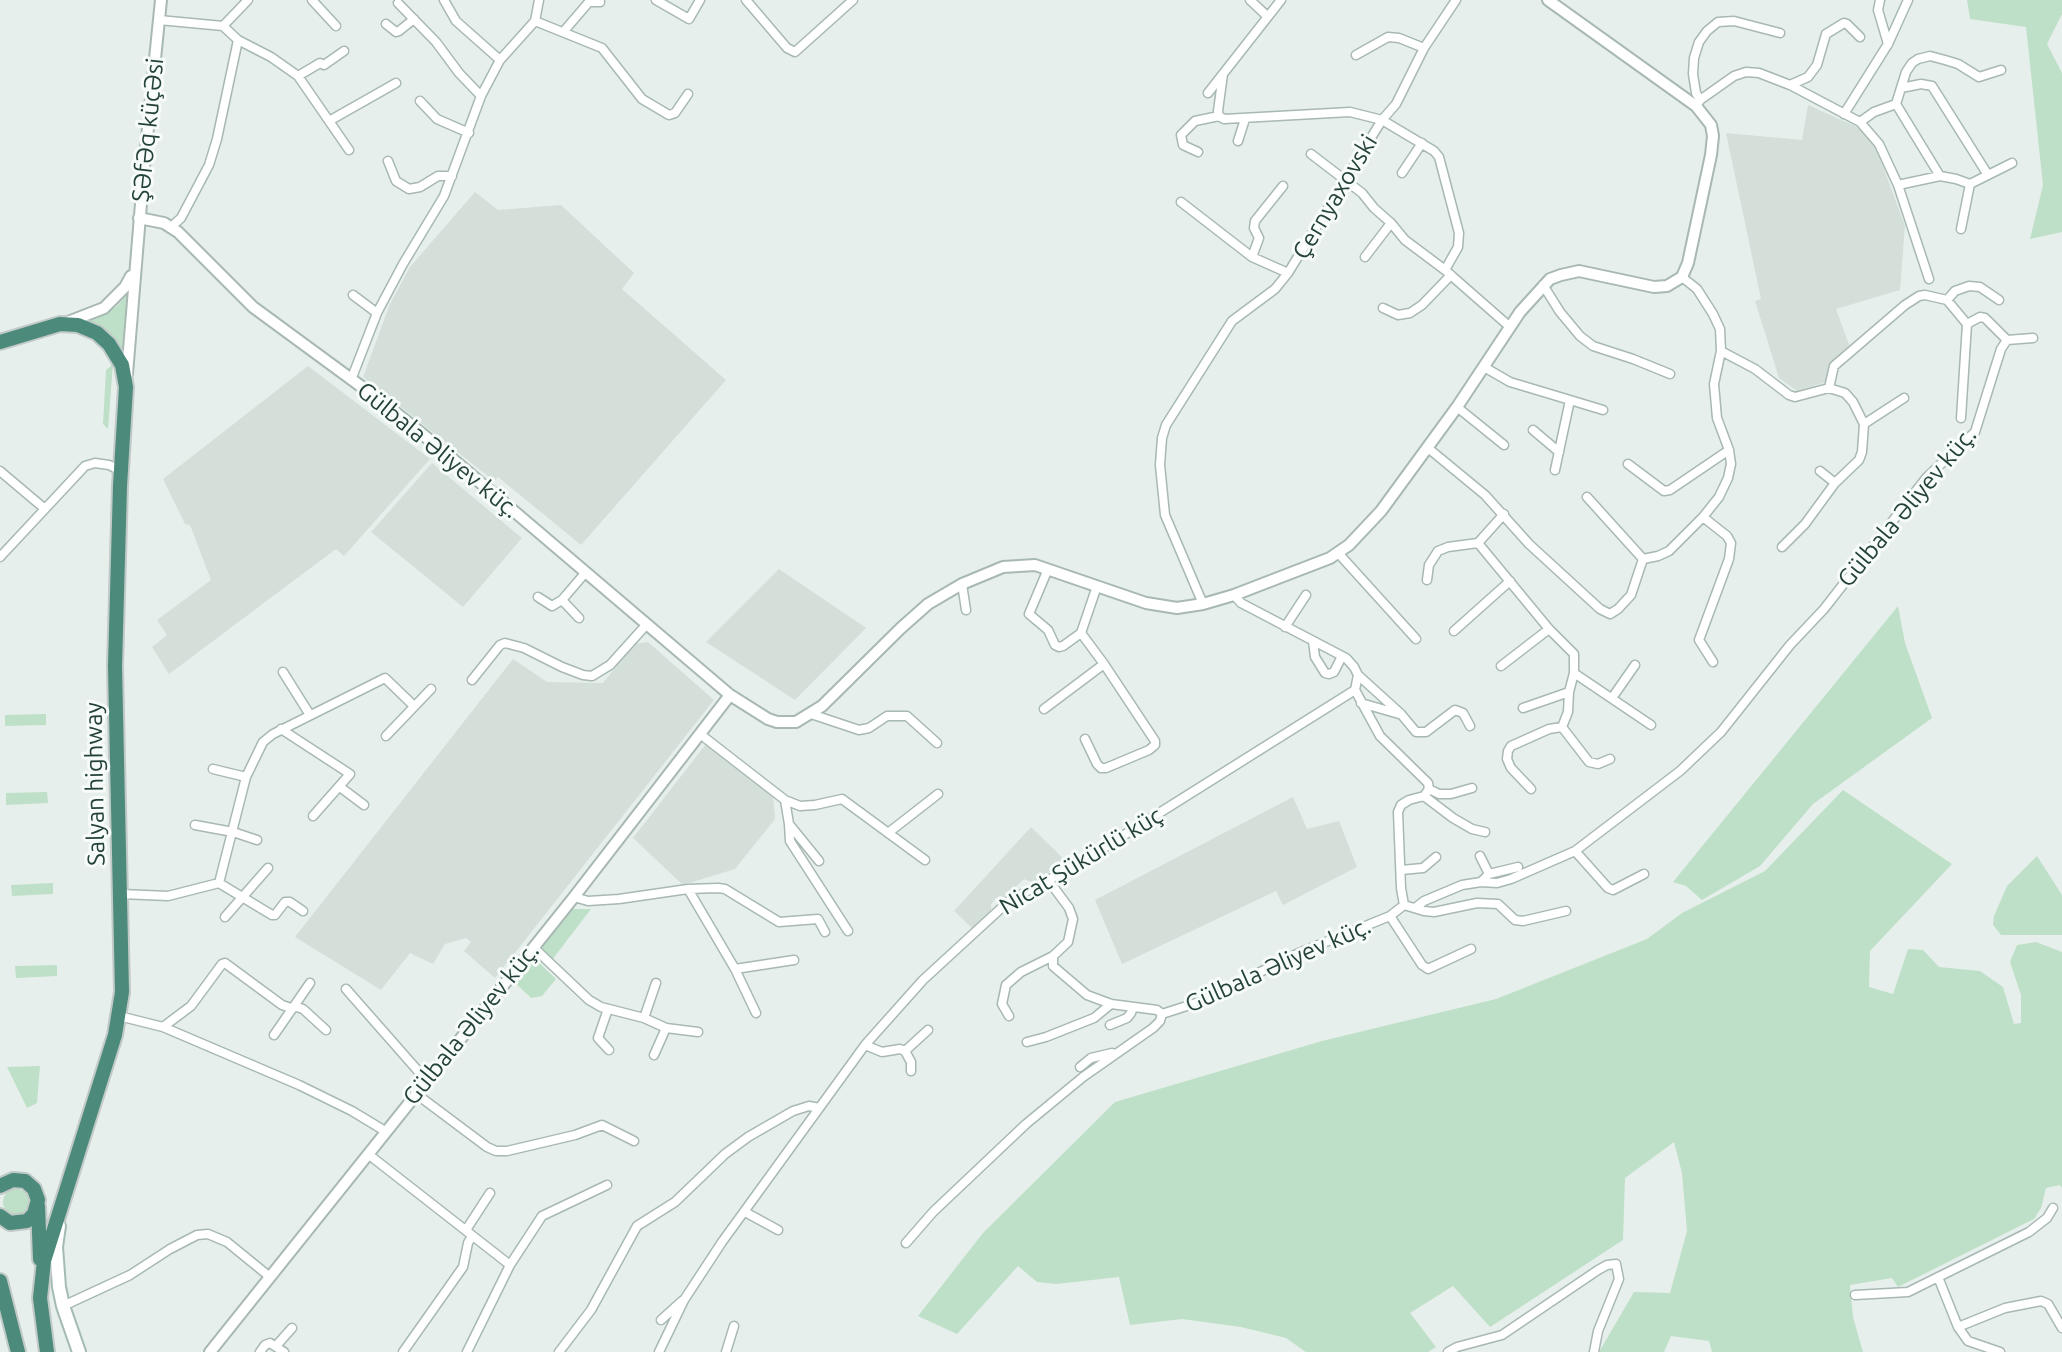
<!DOCTYPE html>
<meta charset="utf-8">
<style>
body{margin:0}
canvas{display:block;background:#e6efeb}
</style>
<canvas width="2062" height="1352"></canvas>
<script>
const g = document.querySelector('canvas').getContext('2d');
g.lineJoin = 'round';
function paint(path, color) {
  g.fillStyle = color;
  g.fill(path, 'evenodd');
}
function shape(rows) {
  const path = new Path2D();
  for (const r of rows) {
    if (r.length === 3) {
      path.moveTo(r[0] + r[2], r[1]);
      path.arc(r[0], r[1], r[2], 0, 2 * Math.PI);
      continue;
    }
    path.moveTo(r[0], r[1]);
    for (let i = 2; i < r.length; i += 2) path.lineTo(r[i], r[i + 1]);
  }
  return path;
}
function strokePath(path, color, width, dash) {
  g.strokeStyle = color;
  g.lineWidth = width;
  g.lineCap = dash ? 'butt' : 'round';
  g.setLineDash(dash || []);
  g.stroke(path);
}
function label(font, color, halo, rows, align = 'center') {
  g.font = font + ' Ubuntu,sans-serif';
  g.lineWidth = 6;
  g.setLineDash([]);
  g.textBaseline = 'middle';
  g.strokeStyle = halo;
  g.fillStyle = color;
  for (const [text, x, y, turn = 0] of rows) {
    g.save();
    g.translate(x, y);
    g.rotate((+turn || 0) * Math.PI / 180);
    g.textAlign = isNaN(turn) ? turn : align;
    if (halo) g.strokeText(text, 0, 0);
    g.fillText(text, 0, 0);
    g.restore();
  }
}
paint(shape([
 [1808,105,1859,128,1874,142,1905,226,1900,290,1836,309,1851,350,1834,363,1826,382,1797,391,1779,378,1755,301,1761,299,1726,133,1802,140],
 [475,192,498,210,561,205,634,273,622,289,726,380,581,545,498,477,494,481,363,377,390,304,410,267],
 [308,366,430,459,344,556,336,549,169,674,152,647,167,635,157,620,211,580,190,525,185,524,163,479],
 [432,463,522,538,463,607,371,532],
 [779,569,866,628,795,700,706,642],
 [648,642,714,700,495,978,464,951,471,942,466,938,445,944,433,964,410,953,381,990,295,937,513,659,547,682,603,683,634,644],
 [706,744,773,794,775,819,735,869,683,885,633,838],
 [1293,797,1307,829,1339,821,1357,867,1283,905,1276,891,1122,964,1095,900],
 [1031,827,1066,861,1034,883,1024,879,1003,899,996,898,991,904,991,910,972,928,954,911]
]), '#d4dfda');
paint(shape([
 [1967,0,2062,0,2062,14,2047,44,2062,73,2062,232,2030,239,2043,185,2026,27,1970,19],
 [129,292,124,351,108,332,88,321,105,314,117,306],
 [113,364,108,429,103,424,106,370],
 [1898,606,1905,643,1932,718,1813,804,1760,866,1702,900,1686,886,1673,882],
 [46,714,46,725,5,726,5,715],
 [1843,790,1952,864,1870,951,1869,987,1893,994,1908,949,1923,950,1939,967,1980,971,2003,987,2014,1024,2021,1023,2021,995,2010,962,2017,945,2036,942,2062,952,2062,1188,2060,1185,2046,1188,2041,1208,2034,1219,1898,1287,1892,1278,1850,1285,1853,1317,1863,1352,1712,1352,1709,1341,1671,1336,1664,1352,1599,1352,1634,1292,1670,1293,1687,1231,1682,1173,1674,1142,1625,1178,1623,1240,1490,1327,1453,1286,1410,1313,1436,1347,1428,1352,1306,1352,1286,1338,1241,1327,1182,1319,1130,1325,1119,1277,1056,1284,1037,1282,1018,1266,957,1334,918,1316,983,1233,1115,1102,1322,1041,1496,999,1647,939,1682,913,1765,871],
 [47,792,48,803,6,805,6,793],
 [2037,856,2062,895,2062,935,2001,935,1993,925,1994,916,2007,886],
 [53,883,53,894,12,896,11,885],
 [571,909,591,909,552,960,540,949],
 [533,957,556,979,542,996,531,998,514,982],
 [57,965,57,976,16,978,15,966],
 [40,1066,37,1103,27,1108,7,1067],
 [16,1202,13]
]), '#bfe0c8');
const minor = shape([
 [312,0,336,26],
 [444,0,456,21,500,60],
 [656,0,689,19,700,0],
 [746,0,787,48,795,52,853,0],
 [1250,0,1267,16],
 [1880,0,1878,10,1888,44],
 [398,3,436,42,459,73,481,96],
 [159,20,223,26,248,0],
 [535,21,602,48,642,99,669,115,675,113,688,94],
 [386,24,396,32,399,31,414,19],
 [223,26,238,40,271,57,298,76,349,150],
 [564,31,589,2,600,2],
 [1356,55,1388,37,1399,38,1424,48],
 [1223,74,1218,111,1219,116,1224,119,1350,112,1382,120,1434,151,1439,157,1459,233,1458,247,1445,270],
 [298,76,320,63,324,65,344,51],
 [1790,85,1808,77,1817,65,1826,34,1844,23,1847,24,1860,37],
 [1901,88,1921,84,1932,86,1988,175],
 [1208,93,1281,0],
 [1700,100,1696,93,1693,74,1694,58,1699,42,1707,31,1718,22,1734,21,1780,33],
 [420,101,437,119,469,133],
 [1896,104,1940,176],
 [1696,106,1700,100,1734,76,1746,72,1759,73,1790,85,1860,122,1879,144,1898,185,1929,279],
 [1844,114,1888,44,1908,0],
 [329,121,396,83],
 [1860,122,1874,112,1896,104,1906,72,1912,63,1918,59,1930,56,1945,60,1958,64,1979,77,2001,70],
 [1238,141,1245,119],
 [1198,152,1183,145,1181,135,1195,121,1219,116],
 [1311,154,1362,193,1374,208,1391,223,1365,257],
 [388,161,396,181,409,189,420,187,438,176,452,176],
 [1402,173,1422,143],
 [1970,184,2012,163],
 [1898,185,1940,176,1956,179,1970,184,1961,229],
 [1181,202,1252,257,1288,273],
 [1391,223,1405,240,1445,270,1510,327],
 [171,227,181,218,209,165,217,139,238,40],
 [1252,257,1259,238,1254,228,1255,221,1283,186],
 [1682,277,1697,289,1713,314,1720,329,1721,351,1755,369,1789,395,1795,397,1829,388,1834,366,1905,305,1919,296,1925,295,1947,300,1967,324,1980,317,1985,318,2007,340],
 [1543,285,1560,312,1580,336,1593,346,1633,359,1670,374],
 [353,295,377,313],
 [1947,300,1955,291,1969,286,1980,287,1999,300],
 [1383,308,1398,315,1410,313,1422,305,1451,275],
 [2007,340,2033,338],
 [1484,367,1510,382,1570,400,1555,470],
 [351,380,377,313,403,264,444,196,481,96,500,60,535,21,539,0],
 [1570,400,1603,410],
 [1457,407,1504,445],
 [1961,418,1967,324],
 [1864,424,1904,398],
 [1533,430,1559,452],
 [1428,448,1485,495,1529,544,1600,609,1610,614,1618,609,1631,595,1643,559,1658,556,1669,551,1703,517,1719,497,1728,478,1731,464,1729,450,1717,418,1714,384,1721,351],
 [1628,464,1664,491,1670,490,1729,450],
 [0,471,45,509],
 [1820,471,1835,483],
 [1587,497,1643,559],
 [1703,517,1727,536,1731,543,1729,559,1699,640,1713,662],
 [1478,543,1549,629,1574,654,1574,673,1569,692,1568,712,1562,727,1549,729,1529,738,1511,746,1508,751,1507,759,1511,768,1531,789],
 [1782,547,1805,524,1835,483,1859,460,1862,452,1864,424,1853,402,1845,393,1829,388],
 [1339,554,1416,639],
 [0,557,85,466,95,463,109,465,121,471],
 [1048,569,1029,614,1048,630,1055,645,1059,647,1063,646,1081,633],
 [1427,580,1429,565,1438,551,1448,547,1478,543,1504,514],
 [962,584,966,610],
 [538,597,552,606,562,600,586,572],
 [562,600,579,618],
 [1203,604,1165,515,1160,465,1162,438,1166,425,1232,321,1275,289,1288,273,1382,120,1396,104,1424,48,1456,0],
 [1285,627,1306,595],
 [1454,631,1510,581],
 [1313,641,1315,657,1325,673,1329,674,1334,672,1342,656],
 [1501,666,1549,629],
 [283,672,310,715],
 [1574,673,1651,725],
 [1358,675,1401,714,1416,732,1426,732,1455,710,1463,713,1470,726],
 [472,680,500,645,505,643,524,648,562,667,583,675,592,676,610,665,647,624],
 [1355,690,1380,736,1428,783,1429,789,1424,796,1409,800,1401,805,1398,812,1401,888,1404,905,1424,911,1434,912,1477,903,1498,904,1515,920,1523,921,1566,911],
 [1612,698,1635,665],
 [1361,703,1399,714],
 [1523,708,1569,692],
 [1044,709,1104,664],
 [811,714,859,730,869,728,887,716,907,716,937,743],
 [1562,727,1589,762,1598,764,1610,759],
 [281,729,350,774,313,816],
 [700,734,785,800,800,806,815,805,842,799,925,860],
 [386,736,431,689],
 [1085,739,1097,764,1101,768,1106,768,1149,750,1155,745,1155,741,1104,664,1081,633,1097,586],
 [213,769,246,777],
 [340,787,364,805],
 [1429,789,1439,794,1451,794,1472,788],
 [1424,796,1453,818,1472,829,1485,832],
 [785,800,789,824,819,861],
 [789,824,790,841,848,931],
 [195,825,233,832,257,840],
 [888,833,938,794],
 [1575,851,1608,888,1613,890,1644,874],
 [1480,856,1489,874],
 [1401,870,1423,868,1436,857],
 [1049,881,1069,908,1073,919,1068,942,1053,956,1053,966,1087,995,1111,1004,1157,1010,1162,1014,1199,1002,1301,952,1390,916,1404,905],
 [1481,882,1489,874,1518,867],
 [219,883,272,915,275,915,285,902,290,902,303,911],
 [688,889,735,969,756,1013],
 [121,894,168,896,219,883,246,777,263,742,273,734,385,678,414,706],
 [574,897,588,901,619,899,688,889,718,888,725,889,779,922,818,919,825,932],
 [1415,908,1424,901,1462,885,1481,882,1497,883,1511,879,1575,851,1680,771,1721,732,1790,645,1824,609,1927,477,1975,432,2001,349,2007,340],
 [1390,916,1422,965,1428,969,1471,949],
 [225,917,268,868],
 [533,947,589,1000,601,1007,644,1018,666,1028,698,1032],
 [735,969,794,960],
 [346,989,426,1080],
 [608,1009,598,1038,609,1050],
 [119,1016,163,1027,299,1085,352,1111,385,1131],
 [1009,1016,1002,1004,1006,985,1021,972,1053,956],
 [644,1018,656,983],
 [1110,1025,1127,1018,1131,1013,1133,1007],
 [163,1027,191,1006,222,964,225,963,282,1005,291,1008,297,1007,303,1009,326,1030],
 [274,1035,310,983],
 [1027,1042,1046,1037,1094,1018,1111,1004],
 [865,1045,882,1052,900,1049,905,1051,911,1062,911,1071],
 [905,1051,928,1030],
 [654,1055,666,1028],
 [1080,1067,1091,1058,1112,1053],
 [415,1093,487,1147,496,1151,507,1151,575,1135,602,1125,634,1141],
 [368,1154,510,1265],
 [745,1212,778,1230],
 [466,1230,490,1193],
 [906,1243,933,1212,1026,1124,1083,1077,1153,1028,1160,1021,1162,1014],
 [1938,1277,1958,1327,2005,1308,2041,1301,2048,1304,2062,1328],
 [1855,1295,1908,1292,2029,1232,2047,1218,2053,1208],
 [63,1306,130,1275,170,1249,197,1235,208,1234,227,1242,270,1277],
 [661,1320,682,1301],
 [1958,1327,1968,1341,2000,1352],
 [276,1346,292,1328],
 [260,1352,265,1345,270,1343,284,1352],
 [403,1352,463,1267,468,1243,472,1236],
 [467,1352,510,1265,542,1216,607,1185],
 [559,1352,591,1310,637,1226,675,1202,725,1154,748,1137,793,1111,809,1106,819,1108],
 [659,1352,684,1300,722,1242,865,1045,923,980,1009,901,1078,864,1355,690,1358,675,1354,667,1346,658,1241,603,1234,595],
 [726,1352,734,1326],
 [1448,1352,1457,1347,1502,1335,1598,1270,1607,1265,1616,1264,1619,1279,1598,1331,1594,1352]
]);
const tertiary = shape([
 [139,218,164,223,178,232,253,307,381,401,442,450,730,695,768,719,777,722,796,722,822,706,901,628,928,604,962,584,1003,567,1035,565,1146,603,1177,608,1203,604,1234,595,1330,558,1349,545,1381,511,1457,407,1520,312,1550,279,1561,275,1579,271,1654,287,1667,286,1682,277,1688,263,1711,155,1713,136,1711,125,1696,106,1548,0],
 [68,322,104,308,125,287,131,276],
 [127,374,144,167,161,0],
 [210,1352,574,897,730,695]
]);
const secondary = shape([
 [59,1226,56,1247,59,1287,63,1306,79,1352]
]);
const trunk = shape([
 [0,342,60,324,78,325,97,333,109,344,122,365,126,387,120,486,115,666,122,992,115,1035,44,1261,40,1298,47,1352],
 [0,1186,13,1180,25,1181,34,1189,38,1200,34,1214,27,1221,10,1223,0,1216],
 [38,1206,40,1259],
 [0,1281,18,1352]
]);
strokePath(minor, '#a8b8b2', 11);
strokePath(tertiary, '#a8b8b2', 14);
strokePath(secondary, '#a4bbb3', 16);
strokePath(trunk, '#c2cac8', 18);
strokePath(minor, '#fff', 8);
strokePath(tertiary, '#fff', 10);
strokePath(secondary, '#fff', 12);
strokePath(trunk, '#4c8a7c', 14);
label('24px', '#24423a', '#f7fbf9', [
 ["Şəfəq küçəsi",148,130,-84],
 ["Çernyaxovski",1335,197,-59],
 ["Gülbala Əliyev küç.",438,450,39],
 ["Gülbala Əliyev küç.",1907,507,-50],
 ["Salyan highway",95,784,-91],
 ["Nicat Şükürlü küç",1081,861,-31],
 ["Gülbala Əliyev küç.",1278,965,-24],
 ["Gülbala Əliyev küç.",471,1024,-51]
]);
</script>
